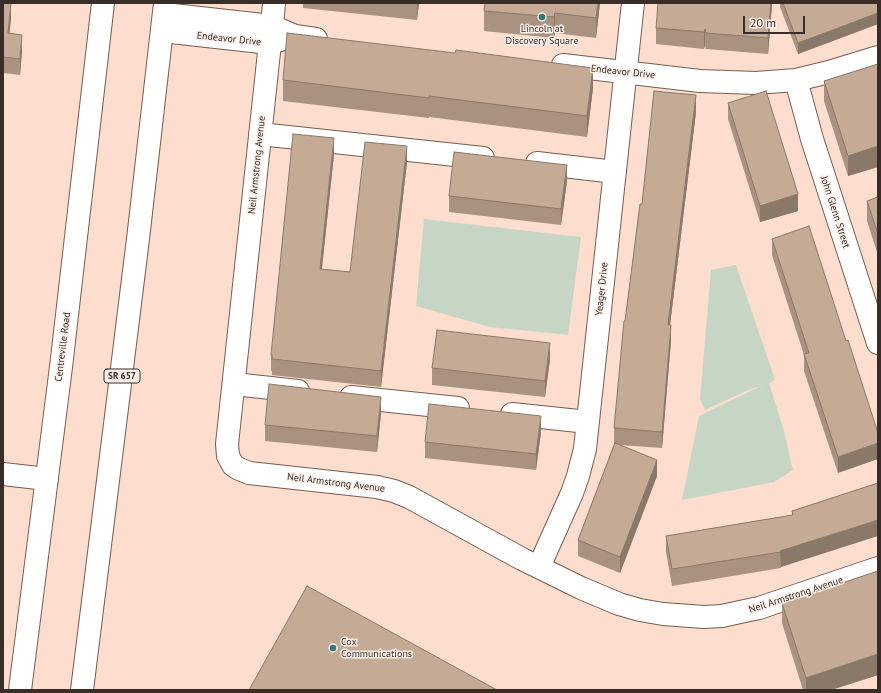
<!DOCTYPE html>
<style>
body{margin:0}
#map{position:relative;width:881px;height:693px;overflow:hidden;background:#fcddce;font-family:"PT Sans",sans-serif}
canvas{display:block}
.frame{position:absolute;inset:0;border:4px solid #392d27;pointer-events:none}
.scale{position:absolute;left:743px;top:16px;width:62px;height:18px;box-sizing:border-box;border:2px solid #392d27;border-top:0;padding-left:5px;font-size:12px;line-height:14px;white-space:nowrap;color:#392d27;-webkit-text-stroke:3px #fbefe9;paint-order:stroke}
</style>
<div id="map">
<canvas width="881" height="693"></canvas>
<div class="frame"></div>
<div class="scale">20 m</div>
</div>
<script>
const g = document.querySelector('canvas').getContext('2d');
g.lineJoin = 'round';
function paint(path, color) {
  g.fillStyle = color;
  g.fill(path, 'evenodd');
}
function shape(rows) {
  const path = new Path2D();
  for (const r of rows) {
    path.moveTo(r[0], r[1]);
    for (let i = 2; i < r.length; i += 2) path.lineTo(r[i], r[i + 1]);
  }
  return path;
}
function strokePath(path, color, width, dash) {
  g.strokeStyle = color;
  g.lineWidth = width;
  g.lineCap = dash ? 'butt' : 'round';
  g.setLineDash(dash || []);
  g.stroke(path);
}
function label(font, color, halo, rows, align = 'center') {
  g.font = font + ' "PT Sans",sans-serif';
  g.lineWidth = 3;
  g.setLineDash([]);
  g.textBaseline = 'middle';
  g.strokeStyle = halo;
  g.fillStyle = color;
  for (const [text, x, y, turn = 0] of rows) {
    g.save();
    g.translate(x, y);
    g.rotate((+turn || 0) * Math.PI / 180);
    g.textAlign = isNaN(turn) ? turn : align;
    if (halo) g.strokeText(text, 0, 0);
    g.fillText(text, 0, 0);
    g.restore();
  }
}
paint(shape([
 [424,219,581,237,568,335,490,327,416,306],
 [736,265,775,380,769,383,784,431,793,470,774,482,682,500,699,416,763,385,746,391,705,410,700,399,711,270]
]), '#c7d6c4');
const minor = shape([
 [164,14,272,26,295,36,316,39],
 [272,26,274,3],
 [162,31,270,43,284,39],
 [270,43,227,444,228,456,233,465,237,468,249,473,377,487,394,491,409,497,522,559,581,588,619,604,640,610,663,614,704,617,722,616,740,612,759,608,878,568],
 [563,65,700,81,756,83,796,80,829,72,878,57],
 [796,80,812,139,878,343],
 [260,134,483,158],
 [537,163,615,172],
 [234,384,298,391],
 [351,397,458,408],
 [512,414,588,422],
 [3,474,47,479],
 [539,567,572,493,578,476,585,449,633,3]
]);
const major = shape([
 [20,690,61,367,103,3],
 [82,690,138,239,165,3]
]);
strokePath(minor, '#775d4f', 24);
strokePath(major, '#775d4f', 24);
strokePath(minor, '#fff', 22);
strokePath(major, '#fff', 22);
paint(shape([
 [3,3,11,18,9,33,22,51,20,75,3,73],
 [303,3,419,3,417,20,303,8],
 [485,3,600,3,596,38,555,33,554,38,484,31,484,11],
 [772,3,768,54,706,49,705,45,704,49,656,44,656,28],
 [780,3,878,3,878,24,798,54,780,7],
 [455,53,593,88,587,137,429,117,429,118,283,101,283,80],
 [878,64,878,167,848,176,824,101,824,81],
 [728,103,798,211,760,222,728,119],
 [696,112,670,325,671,341,662,448,620,445,657,476,620,573,578,556,578,540,614,444,614,428,642,204],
 [334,154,322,269,350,272,407,162,381,387,272,375,272,371,271,371,271,355],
 [567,181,561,225,449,212,449,196],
 [878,197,878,255,867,221,867,201],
 [772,239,846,341,838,473,804,371,804,355,772,255],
 [550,359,545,397,432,385,432,368],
 [381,413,377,452,265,441,265,425],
 [541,432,536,470,425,458,425,442],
 [878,483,781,567,781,568,672,586,666,552,666,536,792,515,792,511],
 [878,571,878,675,831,690,803,690,782,623,782,603]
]), '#a99380');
paint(shape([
 [11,3,11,18,8,49,8,33],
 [417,3,419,3,417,20],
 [598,3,600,3,596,38,596,18],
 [771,3,772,3,772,6,768,54,768,38],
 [555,13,555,33,554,38,554,17],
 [878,13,878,24,798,54,798,43],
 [705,29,705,45,704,49,704,32],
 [22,35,22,51,20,75,20,59],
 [593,68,593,88,587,137,587,116],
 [696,95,696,112,668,341,668,325],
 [334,138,334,154,320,285,320,269],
 [407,146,407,162,381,387,381,371],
 [878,146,878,167,848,176,848,156],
 [567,165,567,181,561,225,561,209],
 [798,194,798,211,760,222,760,206],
 [671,325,671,341,662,448,662,432],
 [550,343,550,359,545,397,545,381],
 [381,397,381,413,377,452,377,436],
 [541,416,541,432,536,470,536,454],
 [878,443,878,459,838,473,838,457],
 [657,460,657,476,620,573,620,557],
 [878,520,878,536,781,567,780,551],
 [878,654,878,675,831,690,806,690,806,678]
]), '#8a7868');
const building = shape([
 [3,3,11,3,8,33,22,35,20,59,3,57,3,3],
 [485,3,598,3,596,18,555,13,554,17,484,11,485,3],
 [658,3,771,3,768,38,706,33,705,29,704,32,656,28,658,3],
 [783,3,878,3,878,13,798,43,783,3],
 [287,33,455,53,456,50,593,68,587,116,429,96,429,98,283,80,287,33],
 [878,64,878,146,848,156,824,81,878,64],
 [654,91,696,95,668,325,671,325,662,432,614,428,624,321,625,321,640,204,642,204,654,91],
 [766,91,798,194,760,206,728,103,766,91],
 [293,134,334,138,320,269,350,272,365,142,407,146,381,371,272,359,272,355,271,355,293,134],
 [454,152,567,165,561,209,449,196,454,152],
 [878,197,878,234,867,201,878,197],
 [809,226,846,341,848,340,878,433,878,443,838,457,804,354,809,353,772,239,809,226],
 [437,330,550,343,545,381,432,368,437,330],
 [269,384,381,397,377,436,265,425,269,384],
 [429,404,541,416,536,454,425,442,429,404],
 [615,443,657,460,620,557,578,540,615,443],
 [878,483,878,520,780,551,781,552,672,569,666,536,793,515,792,511,878,483],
 [878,571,878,654,806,678,782,603,878,571],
 [307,586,497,690,249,690,307,586]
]);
paint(building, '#c5ab95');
strokePath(building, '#8a7868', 1);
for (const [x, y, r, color] of [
 [542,17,4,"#327a75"],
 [333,648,4,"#327a75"]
]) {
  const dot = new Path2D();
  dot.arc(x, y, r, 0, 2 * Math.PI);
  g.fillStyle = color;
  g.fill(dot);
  strokePath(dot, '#fbefe9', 1.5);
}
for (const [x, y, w] of [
 [122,376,36]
]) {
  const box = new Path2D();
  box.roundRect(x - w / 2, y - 7, w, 14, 3);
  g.fillStyle = '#fbefe9';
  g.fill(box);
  strokePath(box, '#392d27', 1);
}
label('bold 9px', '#392d27', null, [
 ["SR 657",122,376]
]);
label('10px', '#392d27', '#fbefe9', [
 ["Lincoln at",542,29],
 ["Discovery Square",542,41],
 ["Cox",341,642,"left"],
 ["Communications",341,654,"left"]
]);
label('10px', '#392d27', '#fbefe9', [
 ["Endeavor Drive",229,39,6],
 ["Endeavor Drive",623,72,6],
 ["Neil Armstrong Avenue",257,165,-84],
 ["John Glenn Street",835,212,72],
 ["Yeager Drive",602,289,-84],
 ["Centreville Road",63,347,-83],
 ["Neil Armstrong Avenue",336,483,7],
 ["Neil Armstrong Avenue",796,595,-18]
]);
</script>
